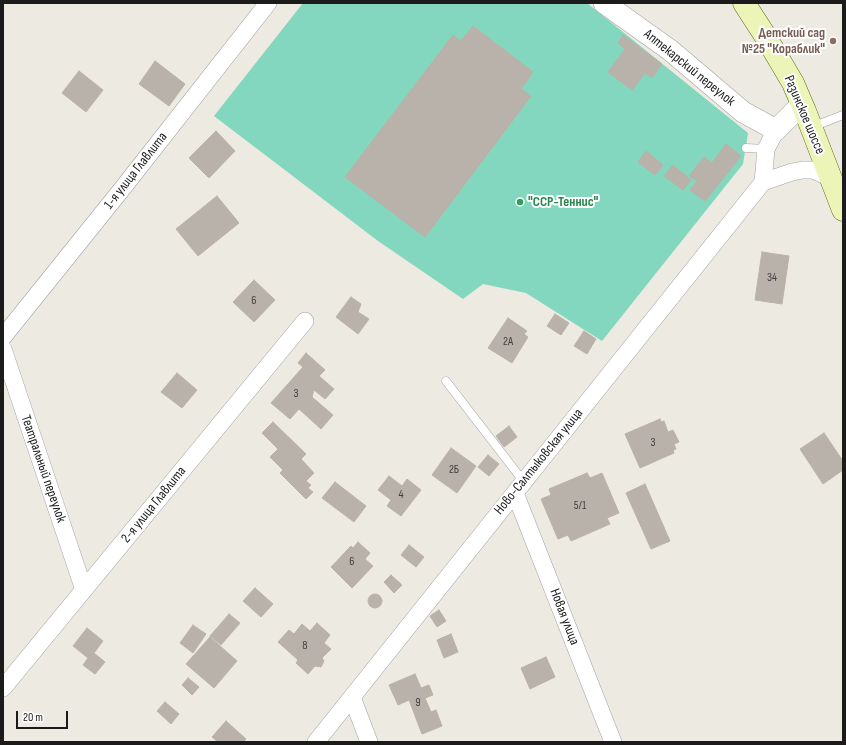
<!DOCTYPE html>
<meta charset="utf-8">
<style>
body{margin:0}
#map{position:relative;width:846px;height:745px;overflow:hidden;background:#eceae1;font-family:"Sofia Sans Condensed",sans-serif}
canvas{display:block}
.frame{position:absolute;inset:0;border:4px solid #1b1b1b;pointer-events:none}
.scale{position:absolute;left:16px;top:711px;width:52px;height:18px;box-sizing:border-box;border:2px solid #1b1b1b;border-top:0;padding-left:5px;font-size:12px;line-height:14px;white-space:nowrap;color:#1b1b1b;-webkit-text-stroke:3px #fff;paint-order:stroke}
</style>
<div id="map">
<canvas width="846" height="745"></canvas>
<div class="frame"></div>
<div class="scale">20 m</div>
</div>
<script>
const g = document.querySelector('canvas').getContext('2d');
g.lineJoin = 'round';
function paint(path, color) {
  g.fillStyle = color;
  g.fill(path, 'evenodd');
}
function shape(rows) {
  const path = new Path2D();
  for (const r of rows) {
    if (r.length === 3) {
      path.moveTo(r[0] + r[2], r[1]);
      path.arc(r[0], r[1], r[2], 0, 2 * Math.PI);
      continue;
    }
    path.moveTo(r[0], r[1]);
    for (let i = 2; i < r.length; i += 2) path.lineTo(r[i], r[i + 1]);
  }
  return path;
}
function strokePath(path, color, width, dash) {
  g.strokeStyle = color;
  g.lineWidth = width;
  g.lineCap = dash ? 'butt' : 'round';
  g.setLineDash(dash || []);
  g.stroke(path);
}
function label(font, color, halo, rows, align = 'center') {
  g.font = font + ' "Sofia Sans Condensed",sans-serif';
  g.lineWidth = 4;
  g.setLineDash([]);
  g.textBaseline = 'middle';
  g.strokeStyle = halo;
  g.fillStyle = color;
  for (const [text, x, y, turn = 0] of rows) {
    g.save();
    g.translate(x, y);
    g.rotate((+turn || 0) * Math.PI / 180);
    g.textAlign = isNaN(turn) ? turn : align;
    if (halo) g.strokeText(text, 0, 0);
    g.fillText(text, 0, 0);
    g.restore();
  }
}
paint(shape([
 [303,3,587,3,748,133,743,164,602,341,526,293,483,284,463,299,378,241,214,116]
]), '#83d7be');
const building = shape([
 [473,26,533,72,521,89,531,96,425,237,345,177,453,35,461,41,473,26],
 [623,35,662,64,652,78,645,73,632,90,608,72,625,49,618,43,623,35],
 [155,61,185,84,169,106,139,84,155,61],
 [79,71,103,90,86,112,62,93,79,71],
 [216,131,235,151,209,178,189,158,216,131],
 [726,144,741,156,705,201,690,190,697,181,689,176,704,157,712,163,726,144],
 [646,151,663,165,655,175,638,162,646,151],
 [673,165,691,180,683,190,664,176,673,165],
 [217,196,239,223,198,256,176,229,217,196],
 [762,252,789,256,782,304,755,300,762,252],
 [254,280,275,300,254,322,233,302,254,280],
 [351,297,361,304,358,312,369,319,358,334,336,317,351,297],
 [555,314,569,323,561,335,547,326,555,314],
 [508,318,527,331,524,334,528,337,512,363,488,348,508,318],
 [584,331,596,339,587,354,574,346,584,331],
 [306,353,325,370,319,376,334,389,325,399,314,390,312,397,333,415,321,429,299,409,290,419,271,403,303,367,298,363,306,353],
 [177,373,197,390,182,408,161,392,177,373],
 [660,419,661,422,664,421,668,432,673,430,679,442,674,444,676,449,673,450,674,453,640,468,625,434,660,419],
 [273,422,306,454,301,459,314,473,306,481,311,485,308,488,313,492,306,499,280,473,283,470,270,457,278,449,262,433,273,422],
 [509,426,517,437,504,447,496,436,509,426],
 [824,433,843,461,843,470,823,484,800,449,824,433],
 [451,448,476,466,457,493,432,475,451,448],
 [488,455,499,464,489,476,478,467,488,455],
 [587,473,590,478,602,473,619,513,607,518,610,524,571,541,568,535,558,539,541,499,551,495,549,489,587,473],
 [389,476,402,486,407,479,421,490,401,516,387,506,391,500,378,490,389,476],
 [335,482,366,506,354,522,322,498,335,482],
 [645,484,670,541,651,549,626,493,645,484],
 [358,542,370,553,365,559,373,566,352,588,331,567,351,546,353,548,358,542],
 [409,545,424,557,416,567,401,555,409,545],
 [391,575,402,585,394,593,384,582,391,575],
 [255,588,273,604,261,617,243,601,255,588],
 [375,601,7],
 [439,610,446,621,437,627,430,616,439,610],
 [229,614,240,623,221,645,210,636,229,614],
 [317,623,330,635,324,643,331,649,322,658,324,661,321,667,315,666,308,674,296,663,298,660,278,642,289,630,294,634,302,624,310,631,317,623],
 [193,625,206,634,193,653,180,643,193,625],
 [87,628,103,641,94,653,105,662,95,674,83,665,88,658,73,646,87,628],
 [451,634,458,652,444,658,437,640,451,634],
 [210,637,237,661,214,688,186,664,210,637],
 [546,657,555,677,530,689,521,668,546,657],
 [415,674,421,688,429,685,433,695,425,698,431,712,436,710,442,726,422,734,409,700,398,705,389,685,415,674],
 [188,678,199,687,192,695,182,685,188,678],
 [165,702,179,714,171,724,157,711,165,702],
 [226,721,246,739,243,742,218,742,212,737,226,721]
]);
paint(building, '#b8b2ab');
strokePath(building, '#bdb1a5', 1);
const service = shape([
 [812,127,843,115],
 [746,148,766,149],
 [446,381,524,482]
]);
const minor = shape([
 [776,130,766,149,763,182,792,172,803,170,813,170,831,178],
 [3,337,122,189,268,3],
 [3,349,84,590],
 [515,493,613,742],
 [3,688,305,321],
 [352,697,369,742],
 [316,742,763,182]
]);
const tertiary = shape([
 [604,3,670,50,743,112,776,130,802,104]
]);
const secondary = shape([
 [744,3,764,34,793,83,805,111,843,210]
]);
strokePath(service, '#a2a2a2', 9);
strokePath(minor, '#a2a2a2', 18);
strokePath(tertiary, '#a2a2a2', 22);
strokePath(secondary, '#57690b', 23);
strokePath(service, '#fff', 8);
strokePath(minor, '#fff', 17);
strokePath(tertiary, '#fff', 21);
strokePath(secondary, '#ecf5b7', 22);
for (const [x, y, r, color] of [
 [833,41,4,"#8d6e63"],
 [520,202,4,"#2e9e5b"]
]) {
  const dot = new Path2D();
  dot.arc(x, y, r, 0, 2 * Math.PI);
  g.fillStyle = color;
  g.fill(dot);
  strokePath(dot, '#fff', 1.5);
}
label('12px', '#42413f', null, [
 ["34",772,278],
 ["6",254,301],
 ["2А",508,342],
 ["3",296,394],
 ["3",653,443],
 ["2Б",454,470],
 ["4",401,495],
 ["5/1",580,506],
 ["6",352,562],
 ["8",305,646],
 ["9",418,703]
]);
label('bold 14px', '#785e54', '#fff', [
 ["Детский сад",825,33],
 ["№25 \"Кораблик\"",825,49]
], 'right');
label('14px', '#1b1b1b', '#fff', [
 ["Аптекарский переулок",689,68,39],
 ["Разинское шоссе",804,115,67],
 ["1-я улица Главлита",136,171,-52],
 ["Ново-Салтыковская улица",539,462,-51],
 ["Театральный переулок",43,469,71],
 ["2-я улица Главлита",154,505,-51],
 ["Новая улица",564,617,69]
]);
label('bold 14px', '#27864d', '#fff', [
 ["\"ССР-Теннис\"",528,202]
], 'left');
</script>
